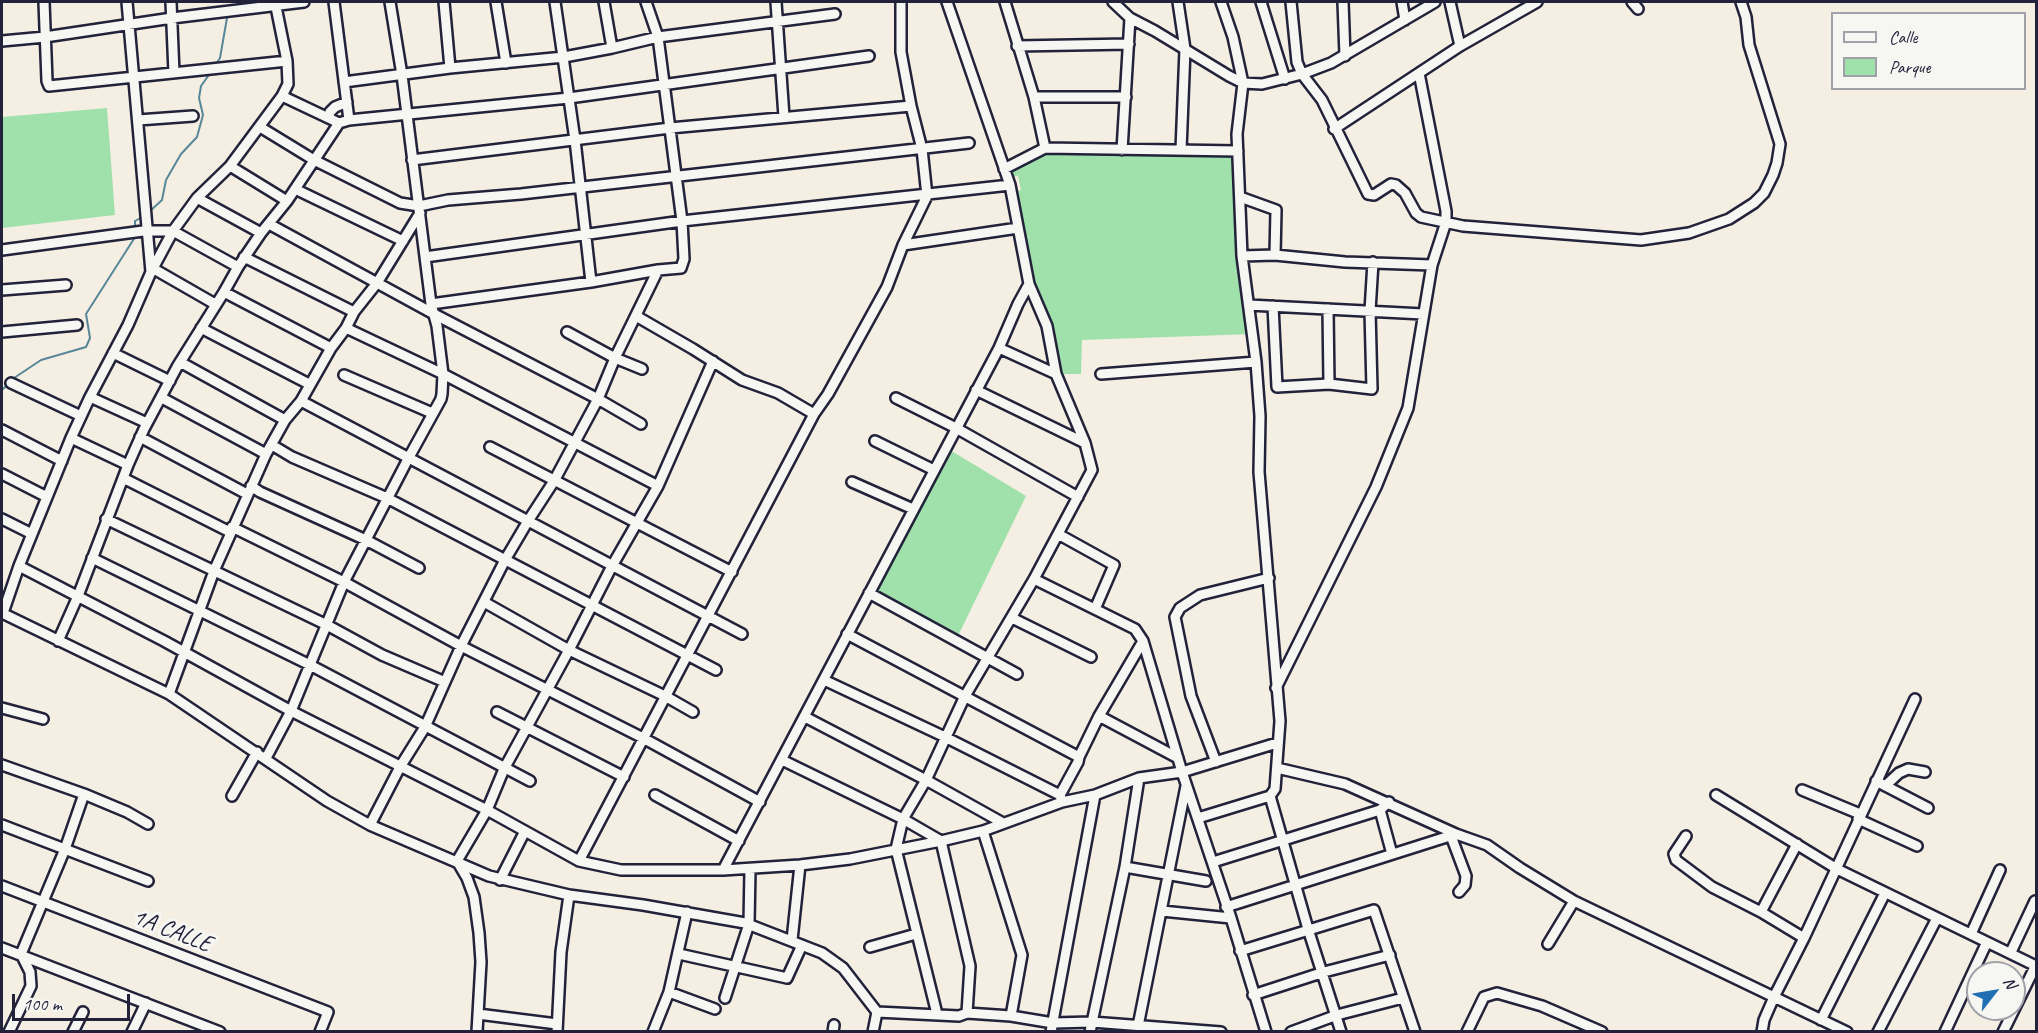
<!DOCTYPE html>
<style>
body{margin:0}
#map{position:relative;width:2038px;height:1033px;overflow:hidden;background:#f4efe2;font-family:Caveat,sans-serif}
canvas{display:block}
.frame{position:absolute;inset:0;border:3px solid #22223b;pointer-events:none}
.legend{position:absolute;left:1831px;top:12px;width:195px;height:78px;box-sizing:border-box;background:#f6f6f2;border:2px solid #a1a1a9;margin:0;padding:8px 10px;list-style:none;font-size:18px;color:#22223b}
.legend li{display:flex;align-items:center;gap:12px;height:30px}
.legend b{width:30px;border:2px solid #a1a1a9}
.north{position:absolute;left:1966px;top:961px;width:60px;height:60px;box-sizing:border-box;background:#f6f6f2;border:2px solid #a1a1a9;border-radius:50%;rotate:59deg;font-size:16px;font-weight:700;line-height:24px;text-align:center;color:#22223b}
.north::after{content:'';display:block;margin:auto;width:21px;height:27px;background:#1f6fb2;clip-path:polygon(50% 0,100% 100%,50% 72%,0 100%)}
.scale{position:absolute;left:12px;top:994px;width:118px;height:27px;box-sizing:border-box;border:3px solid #22223b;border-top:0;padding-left:8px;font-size:18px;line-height:21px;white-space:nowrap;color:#22223b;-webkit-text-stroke:4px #f6f6f2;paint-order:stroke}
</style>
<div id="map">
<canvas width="2038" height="1033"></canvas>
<div class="frame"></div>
<ul class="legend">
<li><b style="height:8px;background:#f6f6f2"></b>Calle</li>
<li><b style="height:16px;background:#a0e1ab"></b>Parque</li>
</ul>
<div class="north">N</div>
<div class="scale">100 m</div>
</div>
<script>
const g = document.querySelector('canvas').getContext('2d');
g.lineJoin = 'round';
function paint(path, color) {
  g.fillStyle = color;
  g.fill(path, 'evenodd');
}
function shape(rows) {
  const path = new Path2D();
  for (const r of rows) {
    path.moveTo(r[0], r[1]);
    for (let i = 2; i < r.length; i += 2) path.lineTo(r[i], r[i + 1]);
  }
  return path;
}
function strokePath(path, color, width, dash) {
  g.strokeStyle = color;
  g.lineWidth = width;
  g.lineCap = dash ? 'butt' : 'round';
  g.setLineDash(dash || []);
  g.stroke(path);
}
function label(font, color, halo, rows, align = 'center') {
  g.font = font + ' Caveat,sans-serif';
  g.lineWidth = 6;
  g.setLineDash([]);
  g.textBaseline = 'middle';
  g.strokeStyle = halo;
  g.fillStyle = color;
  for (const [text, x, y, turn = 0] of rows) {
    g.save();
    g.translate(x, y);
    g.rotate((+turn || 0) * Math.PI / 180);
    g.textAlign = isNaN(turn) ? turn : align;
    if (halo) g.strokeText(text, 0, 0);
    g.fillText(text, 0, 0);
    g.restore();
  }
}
paint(shape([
 [107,108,115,215,2,228,2,117],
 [1045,148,1238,151,1241,244,1253,334,1082,340,1081,374,1056,374,1053,352,1029,284,1011,192,1021,190,1018,176,1007,178,1004,169],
 [945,447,1026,496,956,640,869,593]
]), '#a0e1ab');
strokePath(shape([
 [216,64,220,58,227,18],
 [149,212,162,200,166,180,181,154,197,137,203,115,199,98,201,86,211,72],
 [135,229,135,221,144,216],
 [11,380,41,360,86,347,90,338,86,314,137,234],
 [2,390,8,384]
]), '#578798', 2);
const minor = shape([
 [44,2,47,81,49,86,287,61],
 [127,2,151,272],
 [171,2,174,73],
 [334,2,349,120],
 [444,2,450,68],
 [496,2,506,63],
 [555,2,575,140,591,282],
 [604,2,612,48],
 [646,2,658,37,682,221,684,259,681,268,658,270],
 [776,2,784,117],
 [1113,2,1130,18,1155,31,1229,76,1243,83,1262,84,1302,74,1331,63,1435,2],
 [1178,2,1185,49,1181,150],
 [1221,2,1233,37,1243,83,1237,134,1242,256,1256,362,1260,416,1259,472,1280,721,1275,789,1270,796,1308,929,1341,1032],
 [1261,2,1285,79],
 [1291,2,1297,62,1302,74,1322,100,1368,194,1374,195,1391,184,1396,185,1405,193,1416,213,1421,217,1463,226,1641,240,1689,233,1729,219,1754,203,1764,193,1773,175,1777,163,1780,144,1749,45,1746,17,1741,2],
 [1343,2,1345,56],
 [1402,2,1405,20],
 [1450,2,1460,46],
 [1632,2,1638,9],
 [2,41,45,37,172,18,304,2],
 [1017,46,1129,44],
 [344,82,450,68,564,57,612,48,658,37,835,14],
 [282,96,339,123,349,120,569,98,869,56],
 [1034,97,1126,97],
 [329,118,330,112,335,107,347,102],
 [138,120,193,116],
 [260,127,314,160,400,203,419,206,448,200,521,194,969,143],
 [1334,129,1460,46,1537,2],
 [1045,148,1238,151],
 [1122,150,1130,18],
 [412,160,670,128,911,106],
 [230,166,287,201],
 [1004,169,1045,148,1034,97,1005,2],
 [295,189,403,241],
 [1240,197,1276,210,1275,255],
 [197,198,261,233],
 [269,224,434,314,598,399,641,424],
 [903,245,1018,228],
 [2,250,143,231,173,231,238,267],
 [1242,256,1275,255,1345,262,1432,265],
 [244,257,354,312],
 [425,257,682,221,1010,185],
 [154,269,215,304],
 [2,290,66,285],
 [224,292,331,348],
 [1249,305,1423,314],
 [1273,306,1277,387,1329,384],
 [1328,309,1329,384,1372,389,1370,311,1373,262],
 [636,316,693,349,742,380,778,393,814,414],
 [201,328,309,384],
 [346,328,443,374,658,486],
 [2,332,77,325],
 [567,332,615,358,642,369],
 [999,348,1056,374],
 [113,353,170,381],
 [180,362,285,420],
 [1101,374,1256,362],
 [344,375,432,413],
 [11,383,81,416],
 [976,390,1085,443],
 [90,397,147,423],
 [162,398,266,454],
 [896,398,956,428,1078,497],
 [301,401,742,634],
 [2,430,62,461],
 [140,437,247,494],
 [71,438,128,465],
 [875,441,934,470],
 [272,445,292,457,387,498,716,670],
 [490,447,732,572],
 [2,474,47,497],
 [123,478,230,532],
 [852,482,913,509],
 [251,486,260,492,366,540,419,568],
 [2,519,32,534],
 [106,519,327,625,382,655,445,682],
 [232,527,344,582,461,646,643,738,760,802],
 [1058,534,1114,565,1095,609],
 [92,558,310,665,530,781],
 [19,566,164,641,291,711,487,810,579,861,621,870,723,870,800,865,850,859,941,841,983,831,1062,802,1095,795,1139,778,1182,772,1277,743],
 [1034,579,1135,629,1143,641,1182,772,1231,918,1266,1032],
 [869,593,1017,674],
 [484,602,569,650,665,696,693,712],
 [2,613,169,694,327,801,370,825,489,876,569,895,643,905,745,923,822,953,843,968,877,1012,873,1032],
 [3,613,19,566,71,438,90,397,128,325,151,272,173,231,197,198,230,166,282,96,288,84,287,61,275,2],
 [1012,618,1091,657],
 [847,634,1079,757,1078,762,1060,795,1062,802],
 [58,641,78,596,128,465,144,429,177,367,224,292,238,267,261,233,287,201,339,123],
 [824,680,945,737,1060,795],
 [1276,688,1376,487,1408,408,1432,265,1446,222,1446,211,1419,73],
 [169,694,214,571,266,454,285,420,301,401,331,348,346,328,354,312,377,283,420,213],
 [2,708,43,719],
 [497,712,624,777],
 [1099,716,1178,758],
 [805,717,926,780,1003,823],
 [1079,757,1099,716,1143,641],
 [266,758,291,711,344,582,408,459,441,399,442,394,443,374,437,326,431,304,402,75,390,2],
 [782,760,903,819,941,841,970,966,967,1013],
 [1216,762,1191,696,1175,617,1180,608,1200,595,1269,578],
 [2,765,84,794,127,812,148,824],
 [1277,768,1345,784,1456,834,1487,845,1520,868,1574,901,1847,1032],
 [1876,781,1928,808],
 [1885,786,1899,773,1908,769,1925,772],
 [1802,790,1860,814],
 [655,795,739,841],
 [1716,795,1837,869,2036,966],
 [232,796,257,752],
 [1380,810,1392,854],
 [1198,818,1270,796],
 [1858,819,1917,846],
 [2,825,148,881],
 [370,825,400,767,425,727,461,646,505,560,528,521,554,481,598,399,615,358,658,270,591,282,431,304],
 [983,831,1022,955,1011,1016],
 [1451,836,1466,876,1465,885,1459,892],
 [1686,836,1674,854,1676,860,1712,887,1761,912],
 [1797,844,1761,912,1804,938],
 [457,861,487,810,504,769,569,650,612,566,658,486,713,361],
 [457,861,467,878,474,897,479,933,481,962,477,1032],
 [579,861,814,414,828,394,887,287,903,245,927,196,922,149,911,106,901,52,901,2],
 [1213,862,1380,810,1389,802],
 [1125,867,1206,881],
 [723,870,999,348,1018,304,1029,284,1010,185,947,2],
 [500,880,525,831],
 [2,886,328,1012,320,1032],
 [1226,907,1456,834],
 [1162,911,1231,918],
 [1971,934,2000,870],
 [792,940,800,865],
 [1548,944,1574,901],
 [870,947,916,934],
 [2,948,220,1032],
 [1240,951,1374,910,1415,1032],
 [2011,952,2035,901],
 [679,954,787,978,802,945],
 [669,992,715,1009],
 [1253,995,1324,972,1390,955],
 [725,998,749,924,750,869],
 [877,1012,959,1016,967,1013,1011,1016,1053,1023,1092,1022,1221,1032],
 [478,1014,557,1024],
 [937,1014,896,849,903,819,926,780,965,696,1034,579,1092,470,1085,443,1056,374,1047,326,1029,284],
 [1821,1020,1885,893],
 [1137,1031,1186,786],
 [9,1032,31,986,30,972,21,954,65,849,84,794],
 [73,1032,83,1012],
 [132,1032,146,1003],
 [557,1032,561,952,569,895],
 [653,1032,669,992,687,912],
 [833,1032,834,1025],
 [1051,1032,1095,795],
 [1090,1032,1125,867,1139,778],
 [1291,1032,1337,1015,1403,998],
 [1467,1032,1484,997,1497,993,1542,1006,1602,1032],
 [1762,1032,1764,1020,1774,997,1804,938,1915,699],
 [1878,1032,1937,918],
 [1945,1032,1987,942],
 [2003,1032,2036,965]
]);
strokePath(minor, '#22223b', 14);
strokePath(minor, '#f6f6f2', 9);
label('24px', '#22223b', '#f6f6f2', [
 ["1A CALLE",172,931,21]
]);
</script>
